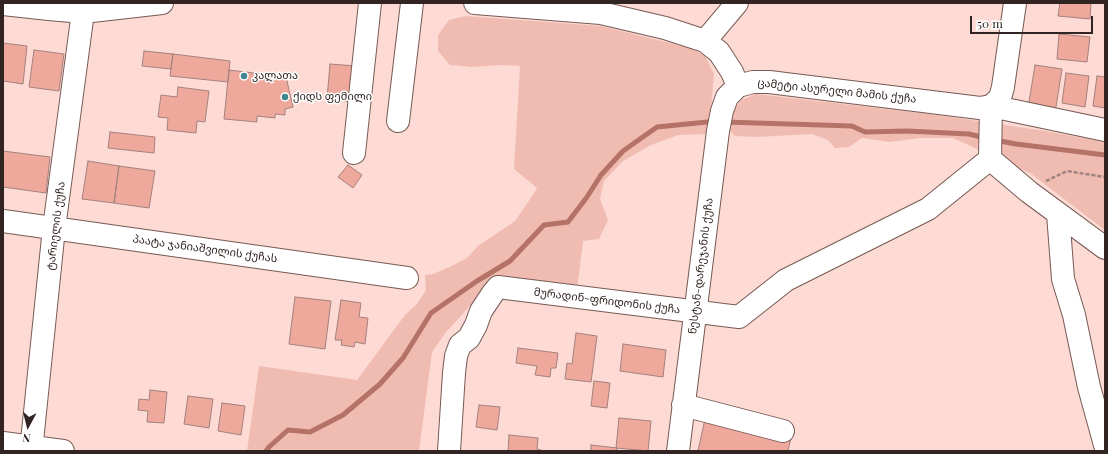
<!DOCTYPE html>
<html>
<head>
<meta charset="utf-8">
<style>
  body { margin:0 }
  #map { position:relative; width:1108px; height:454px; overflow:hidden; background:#fddad4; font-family:"Playfair Display",serif }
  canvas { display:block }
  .frame { position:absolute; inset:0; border:4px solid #312422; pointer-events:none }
  .north { position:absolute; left:8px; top:406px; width:40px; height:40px; -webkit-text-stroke:3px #fff; paint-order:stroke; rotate:187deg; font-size:11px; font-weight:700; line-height:16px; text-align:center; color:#312422 }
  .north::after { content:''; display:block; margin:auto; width:14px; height:18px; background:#312422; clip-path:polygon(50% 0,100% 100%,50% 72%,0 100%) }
  .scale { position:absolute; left:970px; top:16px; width:123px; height:18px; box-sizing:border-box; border:2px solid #312422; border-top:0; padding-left:5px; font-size:12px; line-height:14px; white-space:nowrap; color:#312422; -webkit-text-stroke:3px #fff; paint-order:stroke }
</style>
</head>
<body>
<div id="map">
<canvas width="1108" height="454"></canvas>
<div class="frame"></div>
<div class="north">N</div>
<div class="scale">50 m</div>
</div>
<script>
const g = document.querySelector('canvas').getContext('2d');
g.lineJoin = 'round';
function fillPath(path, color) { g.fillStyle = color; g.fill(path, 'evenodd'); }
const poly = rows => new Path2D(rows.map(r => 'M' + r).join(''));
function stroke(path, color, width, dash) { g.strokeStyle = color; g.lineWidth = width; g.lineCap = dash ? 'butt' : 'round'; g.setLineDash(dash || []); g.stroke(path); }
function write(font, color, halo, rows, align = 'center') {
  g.font = font + ' "Playfair Display","Noto Sans Georgian",serif'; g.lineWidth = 3; g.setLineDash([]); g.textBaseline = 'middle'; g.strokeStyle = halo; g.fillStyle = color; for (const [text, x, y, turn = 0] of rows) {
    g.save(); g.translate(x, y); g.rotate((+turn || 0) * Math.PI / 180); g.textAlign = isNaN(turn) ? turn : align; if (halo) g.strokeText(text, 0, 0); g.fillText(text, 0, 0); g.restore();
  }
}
fillPath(poly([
  [465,16,601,26,690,48,705,56,714,74,709,134,678,135,651,145,623,161,604,181,600,199,608,220,599,239,583,241,577,289,500,280,476,298,460,317,446,332,432,352,419,451,247,451,259,366,357,380,405,315,417,304,426,290,425,275,433,274,452,266,467,258,478,246,515,221,535,192,537,188,514,169,520,66,502,65,472,67,450,65,438,51,438,35,449,20],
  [756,94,938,115,1045,131,1105,142,1105,230,1030,173,953,138,920,138,890,142,862,138,849,147,835,148,828,140,812,134,757,137,735,136,730,131,733,110,742,100]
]), '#f0bcb2');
stroke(poly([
  [725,122,852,126,865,132,907,131,969,134,985,138],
  [995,140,1016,144,1105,155],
  [266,451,269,447,288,430,310,432,343,415,380,384,403,358,431,313,477,281,510,261,544,225,568,222,587,197,601,175,623,151,657,127,707,122,715,122]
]), '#b57368', 5);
const building = poly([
  [1060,3,1091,3,1090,19,1058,16,1060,3],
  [1059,34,1090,37,1087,62,1057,59,1059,34],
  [3,43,27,46,23,84,3,81,3,43],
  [34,50,64,54,59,91,29,87,34,50],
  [144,51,173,54,171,69,142,66,144,51],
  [173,54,230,61,228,82,170,76,173,54],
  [330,64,356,66,353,102,327,99,330,64],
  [1035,65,1062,69,1055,113,1028,108,1035,65],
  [229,70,286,77,293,107,285,109,285,115,275,114,275,118,257,116,257,122,224,119,229,70],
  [1066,73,1089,76,1085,107,1062,103,1066,73],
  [1097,76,1105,77,1105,108,1093,106,1097,76],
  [178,87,209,91,205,122,197,121,196,133,167,130,168,118,158,117,161,95,177,97,178,87],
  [110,132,155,137,154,153,108,148,110,132],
  [3,151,50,157,46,193,3,187,3,151],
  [88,161,119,166,114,203,82,199,88,161],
  [348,165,362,175,353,188,338,177,348,165],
  [119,166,155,171,149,208,114,203,119,166],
  [295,297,331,301,325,349,289,344,295,297],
  [341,300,361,303,359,317,368,318,365,344,355,342,354,347,341,345,342,340,335,340,341,300],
  [576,333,597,336,591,382,565,379,567,363,572,364,576,333],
  [623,344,666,350,663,377,620,371,623,344],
  [518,348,558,353,556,368,551,368,550,377,535,375,537,366,516,363,518,348],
  [594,381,610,383,607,408,591,406,594,381],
  [150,390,167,392,164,423,147,422,148,411,138,410,139,399,149,400,150,390],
  [188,396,213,399,209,428,184,424,188,396],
  [222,403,245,406,241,435,218,431,222,403],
  [479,405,500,407,497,430,476,427,479,405],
  [619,418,651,421,648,451,616,448,619,418],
  [705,419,791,438,788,451,698,451,705,419],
  [509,435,538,438,537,449,541,450,541,451,508,451,509,435],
  [591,445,617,448,617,451,591,451,591,445]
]);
fillPath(building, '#efa89c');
stroke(building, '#a2827d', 1);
const minor = poly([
  [475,3,601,13,665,28,705,41,719,52,732,72,738,86],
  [3,4,49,9,83,12,162,3],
  [705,41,737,3],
  [991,106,1000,98,1003,87,1015,3],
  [398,121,412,3],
  [354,153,370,3],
  [990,159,1029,192,1105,248],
  [1058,214,1063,279,1074,315,1089,387,1105,445],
  [3,221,407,278],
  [683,405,783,431],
  [3,443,63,451],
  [31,451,54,228,83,12,88,3],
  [449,451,454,373,456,356,460,345,469,338,476,325,481,311,493,293,498,287,739,317,786,280,928,209,990,159,991,106],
  [678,451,718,131,722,111,727,97,738,86,753,82,769,82,980,108,991,106,1105,130]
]);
stroke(minor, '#775a54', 24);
stroke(poly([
  [1046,181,1067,171,1105,177]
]), '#9d8480', 2.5, [4, 2]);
stroke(minor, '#fff', 22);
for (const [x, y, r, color] of [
  [244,76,4,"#408692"],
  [285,97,4,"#408692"]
]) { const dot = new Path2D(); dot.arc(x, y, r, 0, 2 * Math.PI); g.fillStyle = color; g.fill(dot); stroke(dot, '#fff', 1.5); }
write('11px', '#312422', '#fff', [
  ["კალათა",252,76],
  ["ქიდს ფემილი",293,97]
], 'left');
write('11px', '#312422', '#fff', [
  ["ცამეტი ასურელი მამის ქუჩა",837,91,6],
  ["ტარიელის ქუჩა",56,226,-83],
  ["პაატა ჯანიაშვილის ქუჩას",205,249,8],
  ["ნესტან-დარეჯანის ქუჩა",701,266,-83],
  ["მურადინ-ფრიდონის ქუჩა",607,301,7]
]);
</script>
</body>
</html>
